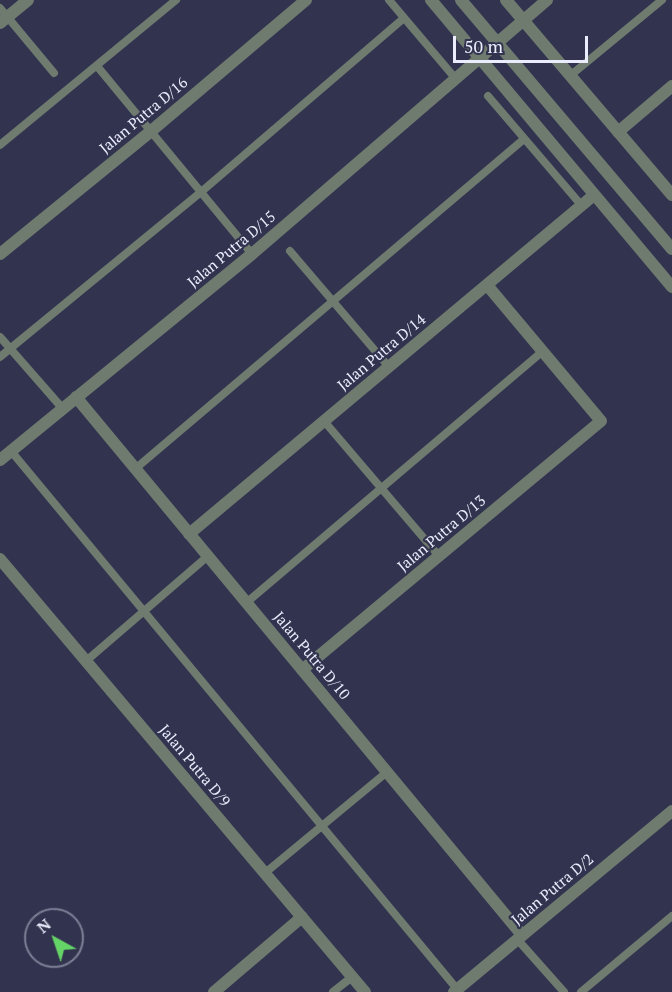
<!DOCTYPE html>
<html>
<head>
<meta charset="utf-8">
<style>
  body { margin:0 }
  #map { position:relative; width:672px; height:992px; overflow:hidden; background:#32344f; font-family:"PT Serif",serif }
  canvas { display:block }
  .north { position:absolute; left:24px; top:908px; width:60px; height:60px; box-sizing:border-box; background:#32344f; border:2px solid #7c7e95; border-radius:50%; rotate:320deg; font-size:16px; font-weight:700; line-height:24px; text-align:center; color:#ebedfe }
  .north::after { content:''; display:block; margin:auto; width:21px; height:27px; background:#65d467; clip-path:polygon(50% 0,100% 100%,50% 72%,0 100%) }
  .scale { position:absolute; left:453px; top:36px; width:135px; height:27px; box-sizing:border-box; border:3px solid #ebedfe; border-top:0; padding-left:8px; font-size:18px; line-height:21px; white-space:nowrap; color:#ebedfe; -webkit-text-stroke:4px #32344f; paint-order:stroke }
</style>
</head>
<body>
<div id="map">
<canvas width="672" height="992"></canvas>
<div class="north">N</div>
<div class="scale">50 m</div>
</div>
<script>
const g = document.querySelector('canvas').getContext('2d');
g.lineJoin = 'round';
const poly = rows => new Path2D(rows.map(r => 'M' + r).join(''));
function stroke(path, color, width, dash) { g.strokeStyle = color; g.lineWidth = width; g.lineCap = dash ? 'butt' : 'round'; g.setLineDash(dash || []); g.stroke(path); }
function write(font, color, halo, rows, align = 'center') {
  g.font = font + ' "PT Serif",serif'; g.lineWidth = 4.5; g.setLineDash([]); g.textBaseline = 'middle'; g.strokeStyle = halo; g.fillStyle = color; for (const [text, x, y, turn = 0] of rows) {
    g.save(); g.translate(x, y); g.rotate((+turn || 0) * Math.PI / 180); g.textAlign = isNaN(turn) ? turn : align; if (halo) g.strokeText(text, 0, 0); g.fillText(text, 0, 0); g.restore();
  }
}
stroke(poly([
  [389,0,455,78],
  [0,8,54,73],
  [97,66,252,254],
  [571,75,662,0],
  [488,96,582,206],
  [0,145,176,0],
  [290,251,389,367],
  [0,337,63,409],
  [0,357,201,192,404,18],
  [324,421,439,556],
  [11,451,457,989],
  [135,469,524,139],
  [246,603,543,351],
  [86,661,208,556],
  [265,873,387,772],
  [517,939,564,992],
  [333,992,352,977],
  [581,992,672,916]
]), '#707b70', 8);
stroke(poly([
  [431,0,672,287],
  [461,0,672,249],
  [506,0,672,195],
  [0,23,28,0],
  [618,132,672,86],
  [0,254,150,132,306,0],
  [76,397,522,935],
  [0,460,252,254,547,0],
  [189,534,594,195],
  [0,559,365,992],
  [302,670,601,421,487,285],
  [214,992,302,917],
  [454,992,672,811]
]), '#707b70', 12);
write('15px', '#ebedfe', '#32344f', [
  ["Jalan Putra D/16",144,116,-40],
  ["Jalan Putra D/15",232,250,-40],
  ["Jalan Putra D/14",382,353,-40],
  ["Jalan Putra D/13",442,534,-40],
  ["Jalan Putra D/10",311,656,50],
  ["Jalan Putra D/9",194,766,50],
  ["Jalan Putra D/2",553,890,-40]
]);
</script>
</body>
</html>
